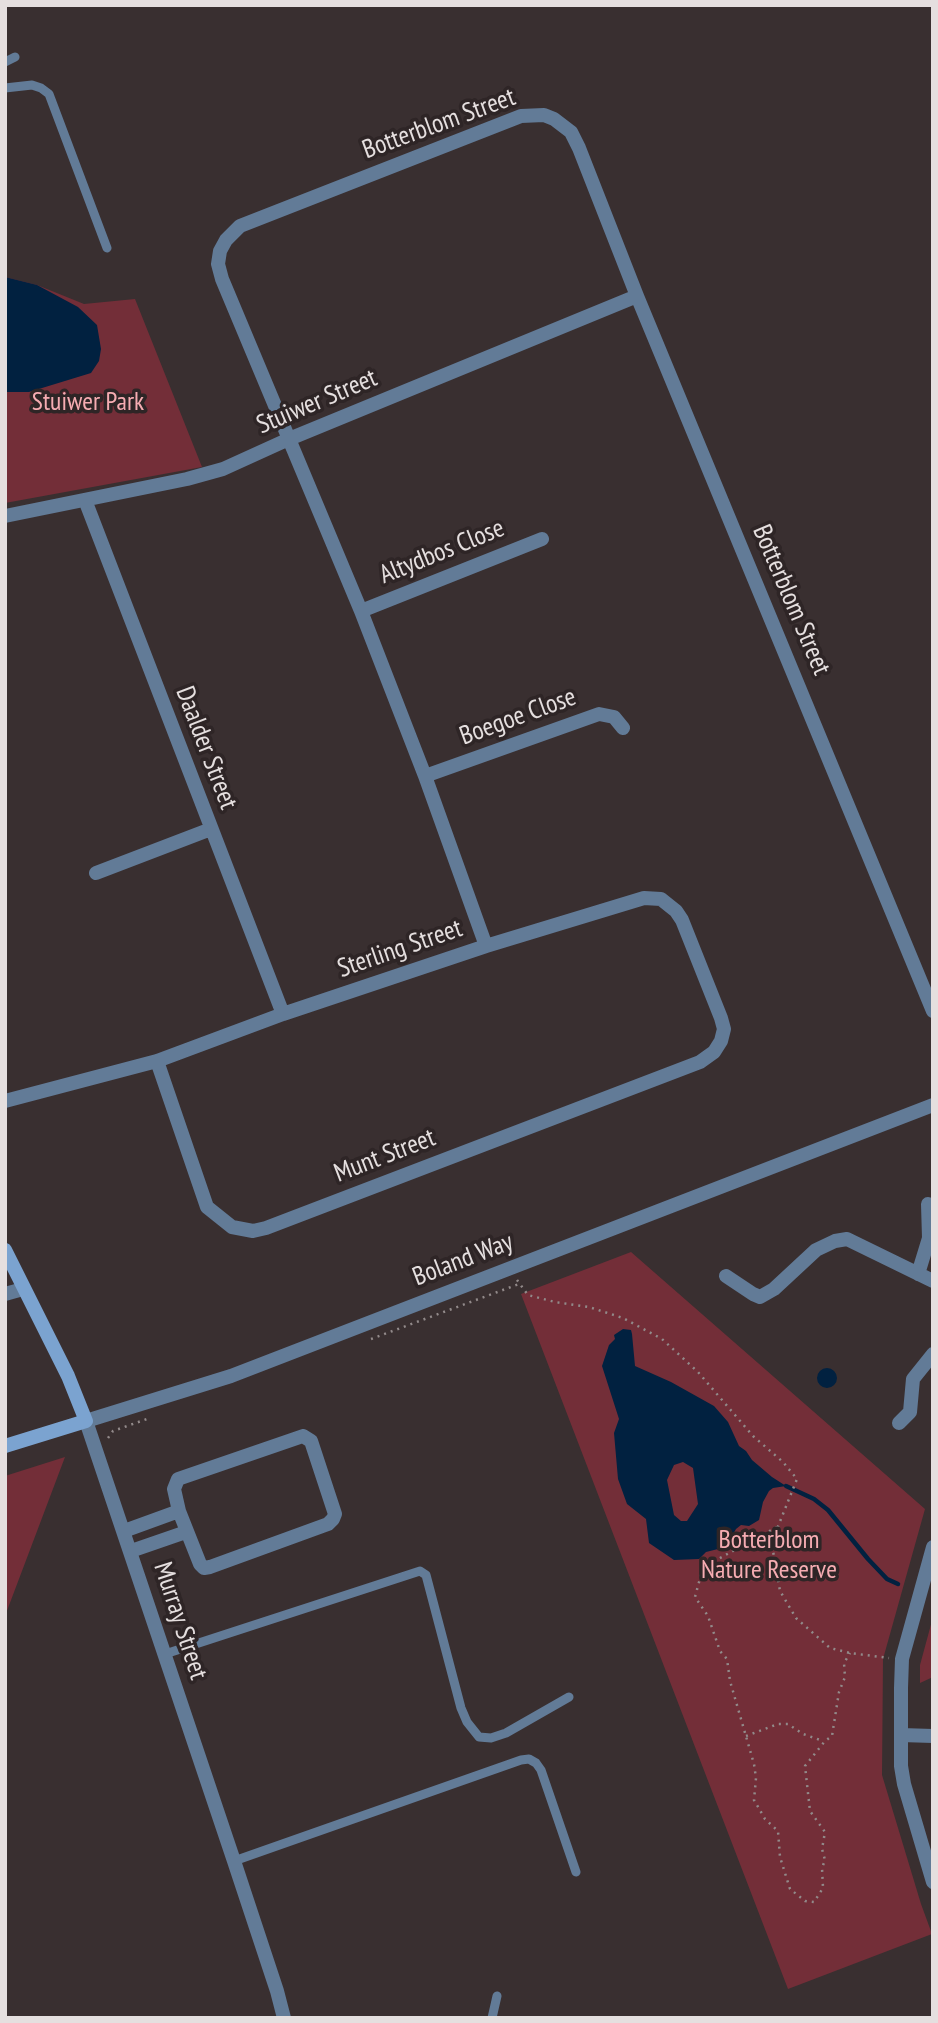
<!DOCTYPE html>
<html>
<head>
<meta charset="utf-8">
<style>
  body { margin:0 }
  #map { position:relative; width:938px; height:2023px; overflow:hidden; background:#392f30; font-family:"PT Sans Narrow",sans-serif }
  canvas { display:block }
  .frame { position:absolute; inset:0; border:7px solid #e5dfdf; pointer-events:none }
</style>
</head>
<body>
<div id="map">
<canvas width="938" height="2023"></canvas>
<div class="frame"></div>
</div>
<script>
const g = document.querySelector('canvas').getContext('2d');
g.lineJoin = 'round';
function fillPath(path, color) { g.fillStyle = color; g.fill(path, 'evenodd'); }
const poly = rows => new Path2D(rows.map(r => 'M' + r).join(''));
function stroke(path, color, width, dash) { g.strokeStyle = color; g.lineWidth = width; g.lineCap = dash ? 'butt' : 'round'; g.setLineDash(dash || []); g.stroke(path); }
function write(font, color, halo, rows, align = 'center') {
  g.font = font + ' "PT Sans Narrow",sans-serif'; g.lineWidth = 7; g.setLineDash([]); g.textBaseline = 'middle'; g.strokeStyle = halo; g.fillStyle = color; for (const [text, x, y, turn = 0] of rows) {
    g.save(); g.translate(x, y); g.rotate((+turn || 0) * Math.PI / 180); g.textAlign = isNaN(turn) ? turn : align; if (halo) g.strokeText(text, 0, 0); g.fillText(text, 0, 0); g.restore();
  }
}
fillPath(poly([
  [5,277,37,285,84,304,135,299,202,467,5,503],
  [631,1252,925,1509,883,1659,882,1775,921,1904,932,1934,788,1989,521,1294],
  [65,1457,5,1616,5,1476],
  [933,1617,933,1677,920,1683,920,1665]
]), '#732e38');
fillPath(poly([
  [5,277,37,285,78,307,97,325,101,349,99,361,91,373,29,392,5,392],
  [623,1329,631,1330,632,1334,635,1366,671,1382,714,1406,728,1422,739,1446,746,1451,752,1460,772,1477,786,1486,773,1488,769,1491,763,1502,759,1520,749,1526,741,1525,736,1529,724,1550,718,1549,706,1552,699,1559,674,1560,649,1543,646,1519,627,1504,618,1479,614,1433,619,1419,602,1366,609,1345,615,1339,614,1335],
  [683,1462,693,1468,698,1504,687,1521,681,1521,674,1515,667,1480,674,1465],
  '817 1378a10 10 0 1 1 20 0a10 10 0 1 1-20 0Z'
]), '#012140');
stroke(poly([
  [786,1486,814,1499,828,1510,868,1559,887,1579,898,1584]
]), '#012140', 4.5);
stroke(poly([
  [517,1280,528,1295,555,1302,589,1307,623,1318,662,1339,698,1372,753,1436,783,1462,797,1479,775,1534,773,1551,780,1591,796,1618,830,1648,850,1653,889,1658],
  [371,1339,519,1284],
  [108,1438,113,1431,147,1419],
  [777,1527,709,1564,702,1571,695,1597,708,1616,720,1651,727,1659,730,1681,754,1764,756,1778,754,1800,765,1819,778,1831,780,1857,790,1889,805,1901,814,1902,823,1888,822,1868,825,1860,822,1849,825,1832,810,1811,805,1766,825,1741,832,1736,839,1692,845,1677,844,1663,850,1653],
  [746,1736,778,1724,788,1724,803,1734,823,1741]
]), '#928a8a', 2.5, [2, 5]);
stroke(poly([
  [5,62,15,57],
  [5,88,32,85,41,88,49,94,107,248],
  [165,1654,420,1571,426,1575,461,1708,467,1722,479,1737,491,1738,506,1733,569,1697],
  [234,1861,521,1760,529,1759,536,1763,541,1770,576,1872],
  [492,2018,497,1996]
]), '#627b97', 9);
stroke(poly([
  [85,500,283,1014],
  [5,516,187,479,223,469,289,439,637,296],
  [361,611,542,539],
  [425,776,599,714,614,717,623,728],
  [96,873,211,829],
  [486,946,425,776,361,611,222,279,218,264,220,251,226,240,240,226,521,116,544,115,554,119,571,132,579,148,637,296,933,1011],
  [5,1101,157,1061,283,1014,486,946,644,898,661,899,676,911,682,920,721,1018,724,1029,721,1041,714,1052,700,1062,266,1228,253,1231,232,1227,207,1207,157,1061],
  [918,1274,929,1238,928,1204],
  [726,1276,753,1294,760,1297,774,1289,816,1250,835,1241,847,1239,933,1281],
  [5,1294,23,1289],
  [899,1423,910,1412,913,1379,933,1354],
  [303,1436,311,1441,335,1514,333,1519,328,1524,210,1567,204,1568,200,1564,179,1511,174,1489,178,1479,303,1436],
  [124,1531,179,1511],
  [933,1547,902,1659,901,1688,901,1766,904,1784,933,1882],
  [131,1551,186,1532],
  [901,1735,933,1736],
  [284,2018,277,1991,234,1861,86,1421,231,1376,933,1105]
]), '#627b97', 14);
stroke(poly([
  [5,1250,68,1376,86,1421,5,1446]
]), '#7ba3d0', 14);
write('26px', '#e5dfdf', '#2e2526', [
  ["Botterblom Street",439,124,-20],
  ["Stuiwer Street",317,402,-23],
  ["Altydbos Close",442,552,-22],
  ["Botterblom Street",791,600,67],
  ["Boegoe Close",518,717,-20],
  ["Daalder Street",206,748,69],
  ["Sterling Street",400,949,-19],
  ["Munt Street",385,1156,-21],
  ["Boland Way",463,1260,-21],
  ["Murray Street",180,1621,72]
]);
write('26px', '#f6acb2', '#2e2526', [
  ["Stuiwer Park",88,403],
  ["Botterblom",769,1541],
  ["Nature Reserve",769,1571]
]);
</script>
</body>
</html>
